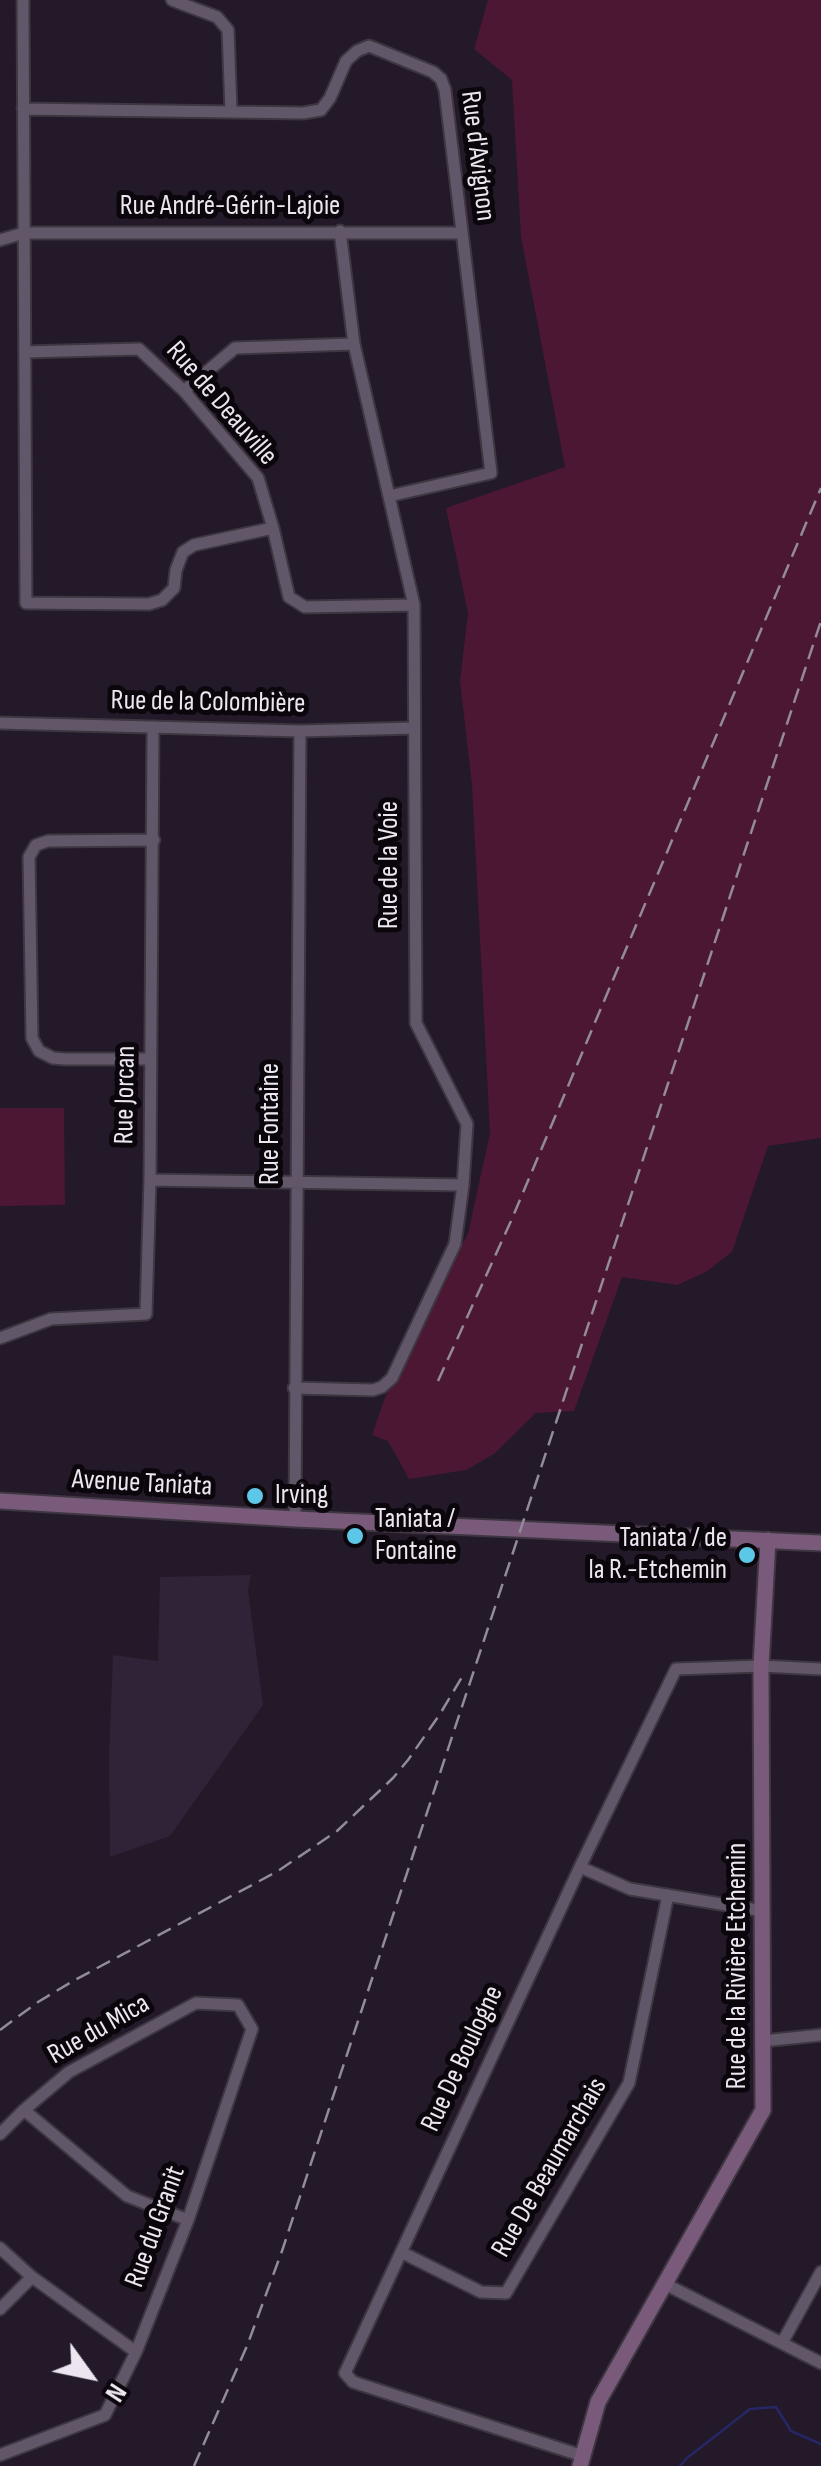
<!DOCTYPE html>
<html>
<head>
<meta charset="utf-8">
<style>
  body { margin:0 }
  #map { position:relative; width:821px; height:2466px; overflow:hidden; background:#231928; font-family:"Sofia Sans Condensed",sans-serif }
  canvas { display:block }
  .north { position:absolute; left:40px; top:2326px; width:100px; height:100px; -webkit-text-stroke:8px #0a060c; paint-order:stroke; rotate:123deg; font-size:28px; font-weight:700; line-height:40px; text-align:center; color:#ede6f0 }
  .north::after { content:''; display:block; margin:auto; width:35px; height:45px; background:#ede6f0; clip-path:polygon(50% 0,100% 100%,50% 72%,0 100%) }
</style>
</head>
<body>
<div id="map">
<canvas width="821" height="2466"></canvas>
<div class="north">N</div>
</div>
<script>
const g = document.querySelector('canvas').getContext('2d');
g.lineJoin = 'round';
function fillPath(path, color) { g.fillStyle = color; g.fill(path, 'evenodd'); }
const poly = rows => new Path2D(rows.map(r => 'M' + r).join(''));
function stroke(path, color, width, dash) { g.strokeStyle = color; g.lineWidth = width; g.lineCap = dash ? 'butt' : 'round'; g.setLineDash(dash || []); g.stroke(path); }
function write(font, color, halo, rows, align = 'center') {
  g.font = font + ' "Sofia Sans Condensed",sans-serif'; g.lineWidth = 10; g.setLineDash([]); g.textBaseline = 'middle'; g.strokeStyle = halo; g.fillStyle = color; for (const [text, x, y, turn = 0] of rows) {
    g.save(); g.translate(x, y); g.rotate((+turn || 0) * Math.PI / 180); g.textAlign = isNaN(turn) ? turn : align; if (halo) g.strokeText(text, 0, 0); g.fillText(text, 0, 0); g.restore();
  }
}
fillPath(poly([
  [251,1575,248,1590,263,1705,170,1836,110,1857,109,1756,113,1655,158,1661,160,1577]
]), '#302337');
fillPath(poly([
  [488,0,821,0,821,1138,768,1146,732,1252,706,1272,677,1285,622,1277,574,1411,536,1413,494,1454,466,1470,409,1479,388,1441,372,1435,386,1395,451,1264,468,1234,490,1133,472,785,460,681,468,613,446,508,565,467,521,237,512,80,474,49],
  [0,1108,64,1108,65,1205,0,1206]
]), '#4c1733');
stroke(poly([
  [680,2466,687,2458,750,2409,776,2407,791,2431,821,2444]
]), '#252767', 2.5);
const street = poly([
  [23,0,26,603,149,604,162,600,174,588,176,570,183,552,194,545,273,528],
  [172,0,217,17,228,30,231,111],
  [23,109,303,113,321,110,330,98,346,61,357,51,369,46,433,72,441,79,445,90,491,473,389,496],
  [0,240,24,233,461,233],
  [25,352,139,349,184,391,258,478,273,528,289,597,305,607,414,605],
  [184,391,235,348,354,344],
  [0,723,300,731,414,728],
  [151,1059,65,1059,53,1058,39,1051,32,1038,29,857,36,845,48,841,154,840],
  [150,1180,463,1185],
  [0,1338,51,1319,146,1314,150,1180,153,727],
  [294,1388,373,1390,382,1387,392,1378,455,1244,463,1185,467,1124,416,1023,414,605,354,344,340,231],
  [295,1519,300,731],
  [580,1867,630,1889,763,1911],
  [763,2041,821,2035],
  [24,2110,127,2196,188,2220],
  [0,2134,24,2110,69,2072,196,2003,238,2005,252,2029,188,2220,136,2352,105,2415,0,2455],
  [0,2248,32,2277,136,2352],
  [401,2252,481,2292,506,2293,629,2083,668,1895],
  [665,2284,821,2363],
  [0,2309,32,2277],
  [782,2343,821,2272],
  [583,2456,353,2382,345,2373,580,1867,676,1669,761,1666,821,1669]
]);
const secondary = poly([
  [0,1501,295,1519,821,1543],
  [580,2466,598,2402,763,2110,761,1666,768,1540]
]);
stroke(street, '#3e3641', 15);
stroke(secondary, '#3e3641', 19);
stroke(street, '#625768', 11);
stroke(secondary, '#795a7a', 15);
stroke(poly([
  [438,1381,511,1221,821,488],
  [0,2030,38,2002,73,1981,278,1871,337,1831,393,1778,408,1760,440,1714,462,1677],
  [194,2466,247,2346,282,2251,821,621]
]), '#938b97', 2.5, [15, 8]);
for (const [x, y, r, color] of [
  [255,1496,10,"#5dc7e8"],
  [355,1536,10,"#5dc7e8"],
  [747,1555,10,"#5dc7e8"]
]) { const dot = new Path2D(); dot.arc(x, y, r, 0, 2 * Math.PI); g.fillStyle = color; g.fill(dot); stroke(dot, '#0a060c', 4); }
write('28px', '#ede6f0', '#0a060c', [
  ["Rue d'Avignon",477,156,83],
  ["Rue André-Gérin-Lajoie",230,207],
  ["Rue de Deauville",221,404,49],
  ["Rue de la Colombière",208,703,1],
  ["Rue de la Voie",390,865,-90],
  ["Rue Jorcan",126,1095,-89],
  ["Rue Fontaine",271,1124,-90],
  ["Avenue Taniata",142,1484,3],
  ["Rue de la Rivière Etchemin",738,1966,-90],
  ["Rue du Mica",99,2030,-30],
  ["Rue De Boulogne",463,2059,-65],
  ["Rue De Beaumarchais",550,2168,-60],
  ["Rue du Granit",156,2227,-70]
]);
write('28px', '#ede6f0', '#0a060c', [
  ["Irving",275,1496],
  ["Taniata /",375,1520],
  ["Fontaine",375,1552],
  ["Taniata / de",727,1539,"right"],
  ["la R.-Etchemin",727,1571,"right"]
], 'left');
</script>
</body>
</html>
